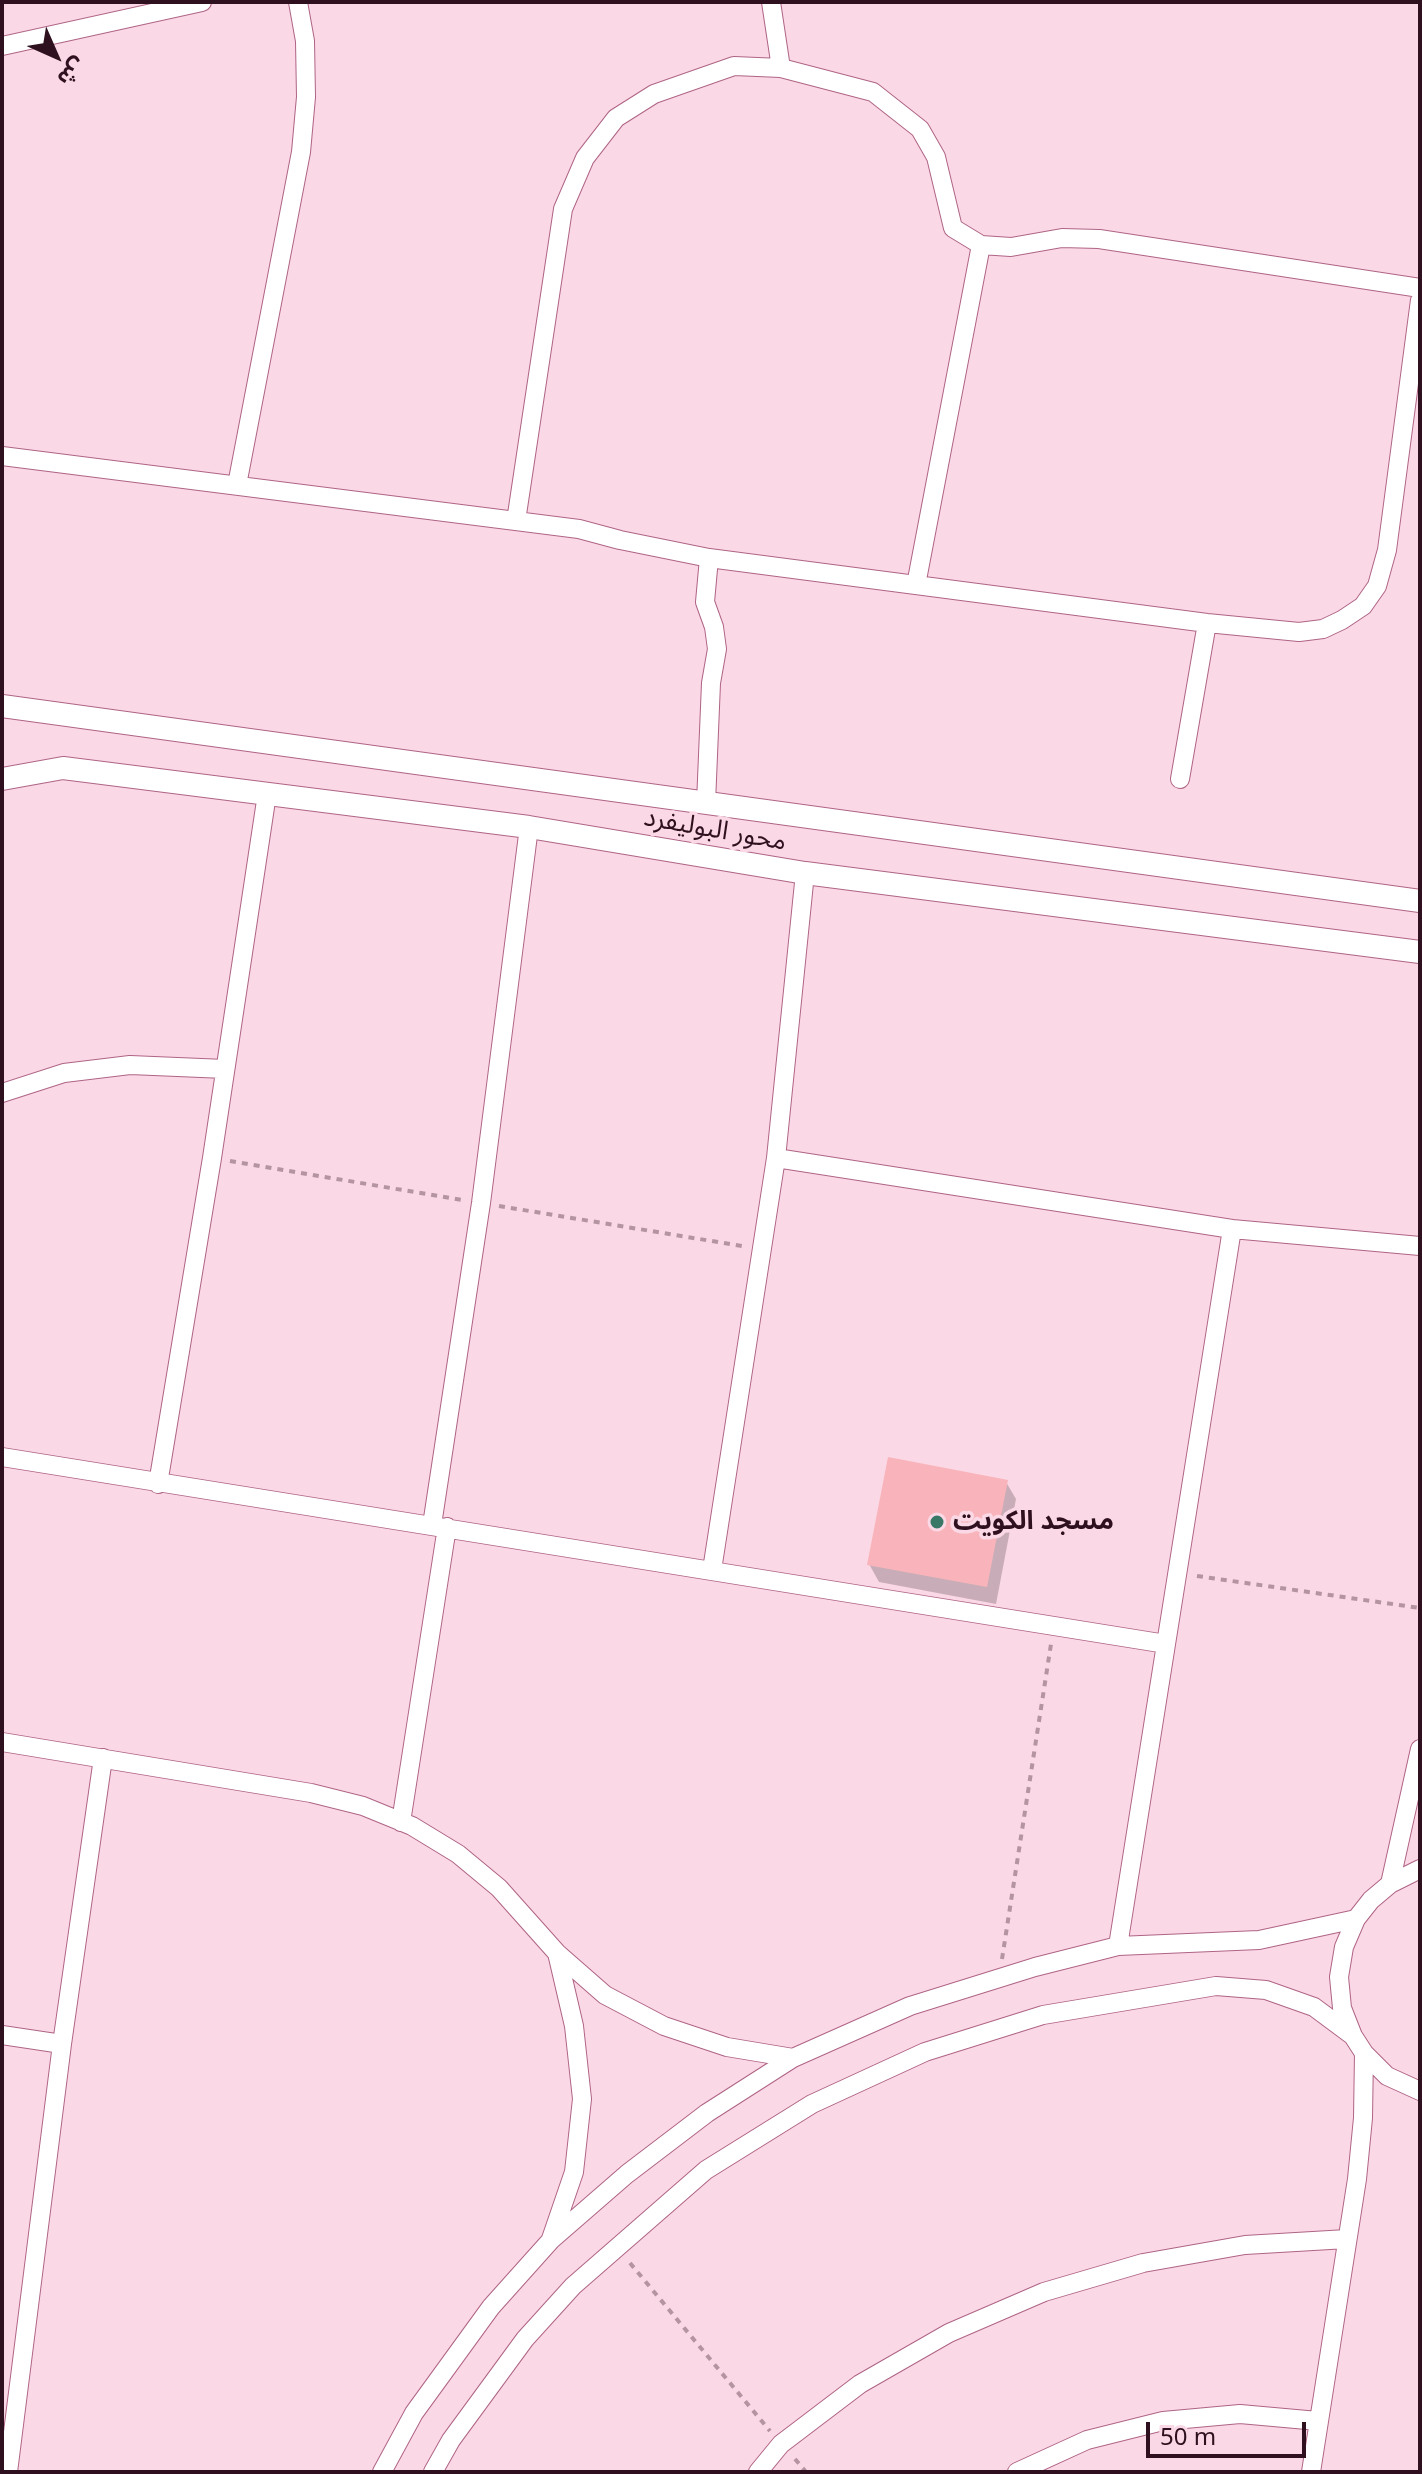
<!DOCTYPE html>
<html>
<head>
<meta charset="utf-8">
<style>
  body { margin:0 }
  #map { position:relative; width:1422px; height:2474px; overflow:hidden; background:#fbd8e5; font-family:"Noto Sans","Noto Sans Arabic",sans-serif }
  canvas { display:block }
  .frame { position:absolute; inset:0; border:4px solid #2e101e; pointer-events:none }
  .north { position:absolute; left:16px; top:16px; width:80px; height:80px; -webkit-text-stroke:6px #fbd8e5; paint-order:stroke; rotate:135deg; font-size:22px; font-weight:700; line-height:32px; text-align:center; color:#2e101e }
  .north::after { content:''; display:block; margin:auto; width:28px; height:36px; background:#2e101e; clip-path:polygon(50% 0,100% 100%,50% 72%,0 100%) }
  .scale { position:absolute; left:1146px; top:2422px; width:160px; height:36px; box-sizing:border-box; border:4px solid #2e101e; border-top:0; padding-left:10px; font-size:24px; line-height:28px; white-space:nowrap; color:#2e101e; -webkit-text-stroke:6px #fbd8e5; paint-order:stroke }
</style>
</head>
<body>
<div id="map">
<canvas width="1422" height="2474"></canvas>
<div class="frame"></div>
<div class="north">ش</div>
<div class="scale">50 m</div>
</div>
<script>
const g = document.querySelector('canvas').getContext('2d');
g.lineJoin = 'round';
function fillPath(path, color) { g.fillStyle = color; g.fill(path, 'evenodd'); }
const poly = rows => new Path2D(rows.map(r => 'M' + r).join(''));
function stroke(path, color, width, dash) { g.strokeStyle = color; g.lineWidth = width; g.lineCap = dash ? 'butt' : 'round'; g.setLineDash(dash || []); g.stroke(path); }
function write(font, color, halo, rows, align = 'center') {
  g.font = font + ' "Noto Sans","Noto Sans Arabic",sans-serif'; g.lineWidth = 7; g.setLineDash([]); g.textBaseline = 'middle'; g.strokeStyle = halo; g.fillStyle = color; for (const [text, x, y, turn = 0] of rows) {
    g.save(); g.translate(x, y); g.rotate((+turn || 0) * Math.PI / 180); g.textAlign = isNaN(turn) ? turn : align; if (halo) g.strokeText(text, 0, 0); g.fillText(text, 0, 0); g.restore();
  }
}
fillPath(poly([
  [1006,1482,1016,1499,996,1604,879,1582,869,1564]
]), '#0003');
fillPath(poly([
  [888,1457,1008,1480,987,1587,867,1565]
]), '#f8b4ba');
const minor = poly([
  [2,46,202,2],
  [781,68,873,92,920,129,936,157,953,228,981,245,1011,247,1062,238,1099,239,1420,288],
  [2,456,579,529,620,540,709,558,1207,623,1299,632,1323,629,1342,620,1363,606,1377,586,1387,550,1420,300],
  [237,485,301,152,306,97,305,41,298,2],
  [516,521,563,209,585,158,616,118,654,94,734,66,781,68,771,2],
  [916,585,981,245],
  [1180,779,1207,623],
  [706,803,711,683,717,649,714,627,705,602,709,558],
  [2,1093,64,1073,130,1065,225,1069],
  [776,1158,1232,1229,1420,1246],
  [2,1457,1166,1644],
  [158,1484,212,1158,267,794],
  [432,1525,481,1203,529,827],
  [712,1570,776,1158,805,873],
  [2,1742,311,1793,363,1806,412,1826,458,1854,499,1888,557,1953,605,1995,664,2026,727,2047,793,2058],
  [401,1822,447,1527],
  [1420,1869,1390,1884,1371,1900,1356,1919,1344,1947,1339,1977,1342,2008,1353,2036,1364,2053,1387,2076,1420,2091],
  [1390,1884,1420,1749],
  [1118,1946,1232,1229],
  [2,2035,62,2044],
  [551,2239,574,2172,582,2099,574,2026,557,1953],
  [8,2472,62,2044,103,1758],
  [382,2472,414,2413,491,2307,551,2240,627,2174,707,2113,793,2058,910,2006,1035,1967,1118,1946,1259,1940,1356,1919],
  [433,2472,451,2440,525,2339,573,2286,706,2170,812,2104,925,2052,1043,2015,1216,1986,1266,1990,1314,2007,1353,2036],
  [758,2472,781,2444,860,2384,949,2333,1044,2292,1143,2263,1245,2245,1347,2239],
  [1017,2472,1087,2440,1163,2421,1240,2414,1318,2421],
  [1311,2472,1357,2179,1363,2118,1364,2053]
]);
const tertiary = poly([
  [2,706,1420,901],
  [2,779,63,768,529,827,805,873,1420,952]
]);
stroke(minor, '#af6485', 20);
stroke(tertiary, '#af6485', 24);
stroke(poly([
  [230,1161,462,1200],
  [499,1206,742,1246],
  [1197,1576,1420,1608],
  [1002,1959,1051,1644],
  [630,2263,770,2431],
  [795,2459,806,2472]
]), '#b594a1', 4, [6, 6]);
stroke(minor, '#fff', 18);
stroke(tertiary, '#fff', 22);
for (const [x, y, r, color] of [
  [937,1522,8,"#397866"]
]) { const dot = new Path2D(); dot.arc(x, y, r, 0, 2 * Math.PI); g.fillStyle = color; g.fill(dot); stroke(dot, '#fbd8e5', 3); }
write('26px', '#2e101e', '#fbd8e5', [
  ["محور البوليفرد",715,830,10]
]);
write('bold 26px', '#2e101e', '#fbd8e5', [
  ["مسجد الكويت",953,1522]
], 'left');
</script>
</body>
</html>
